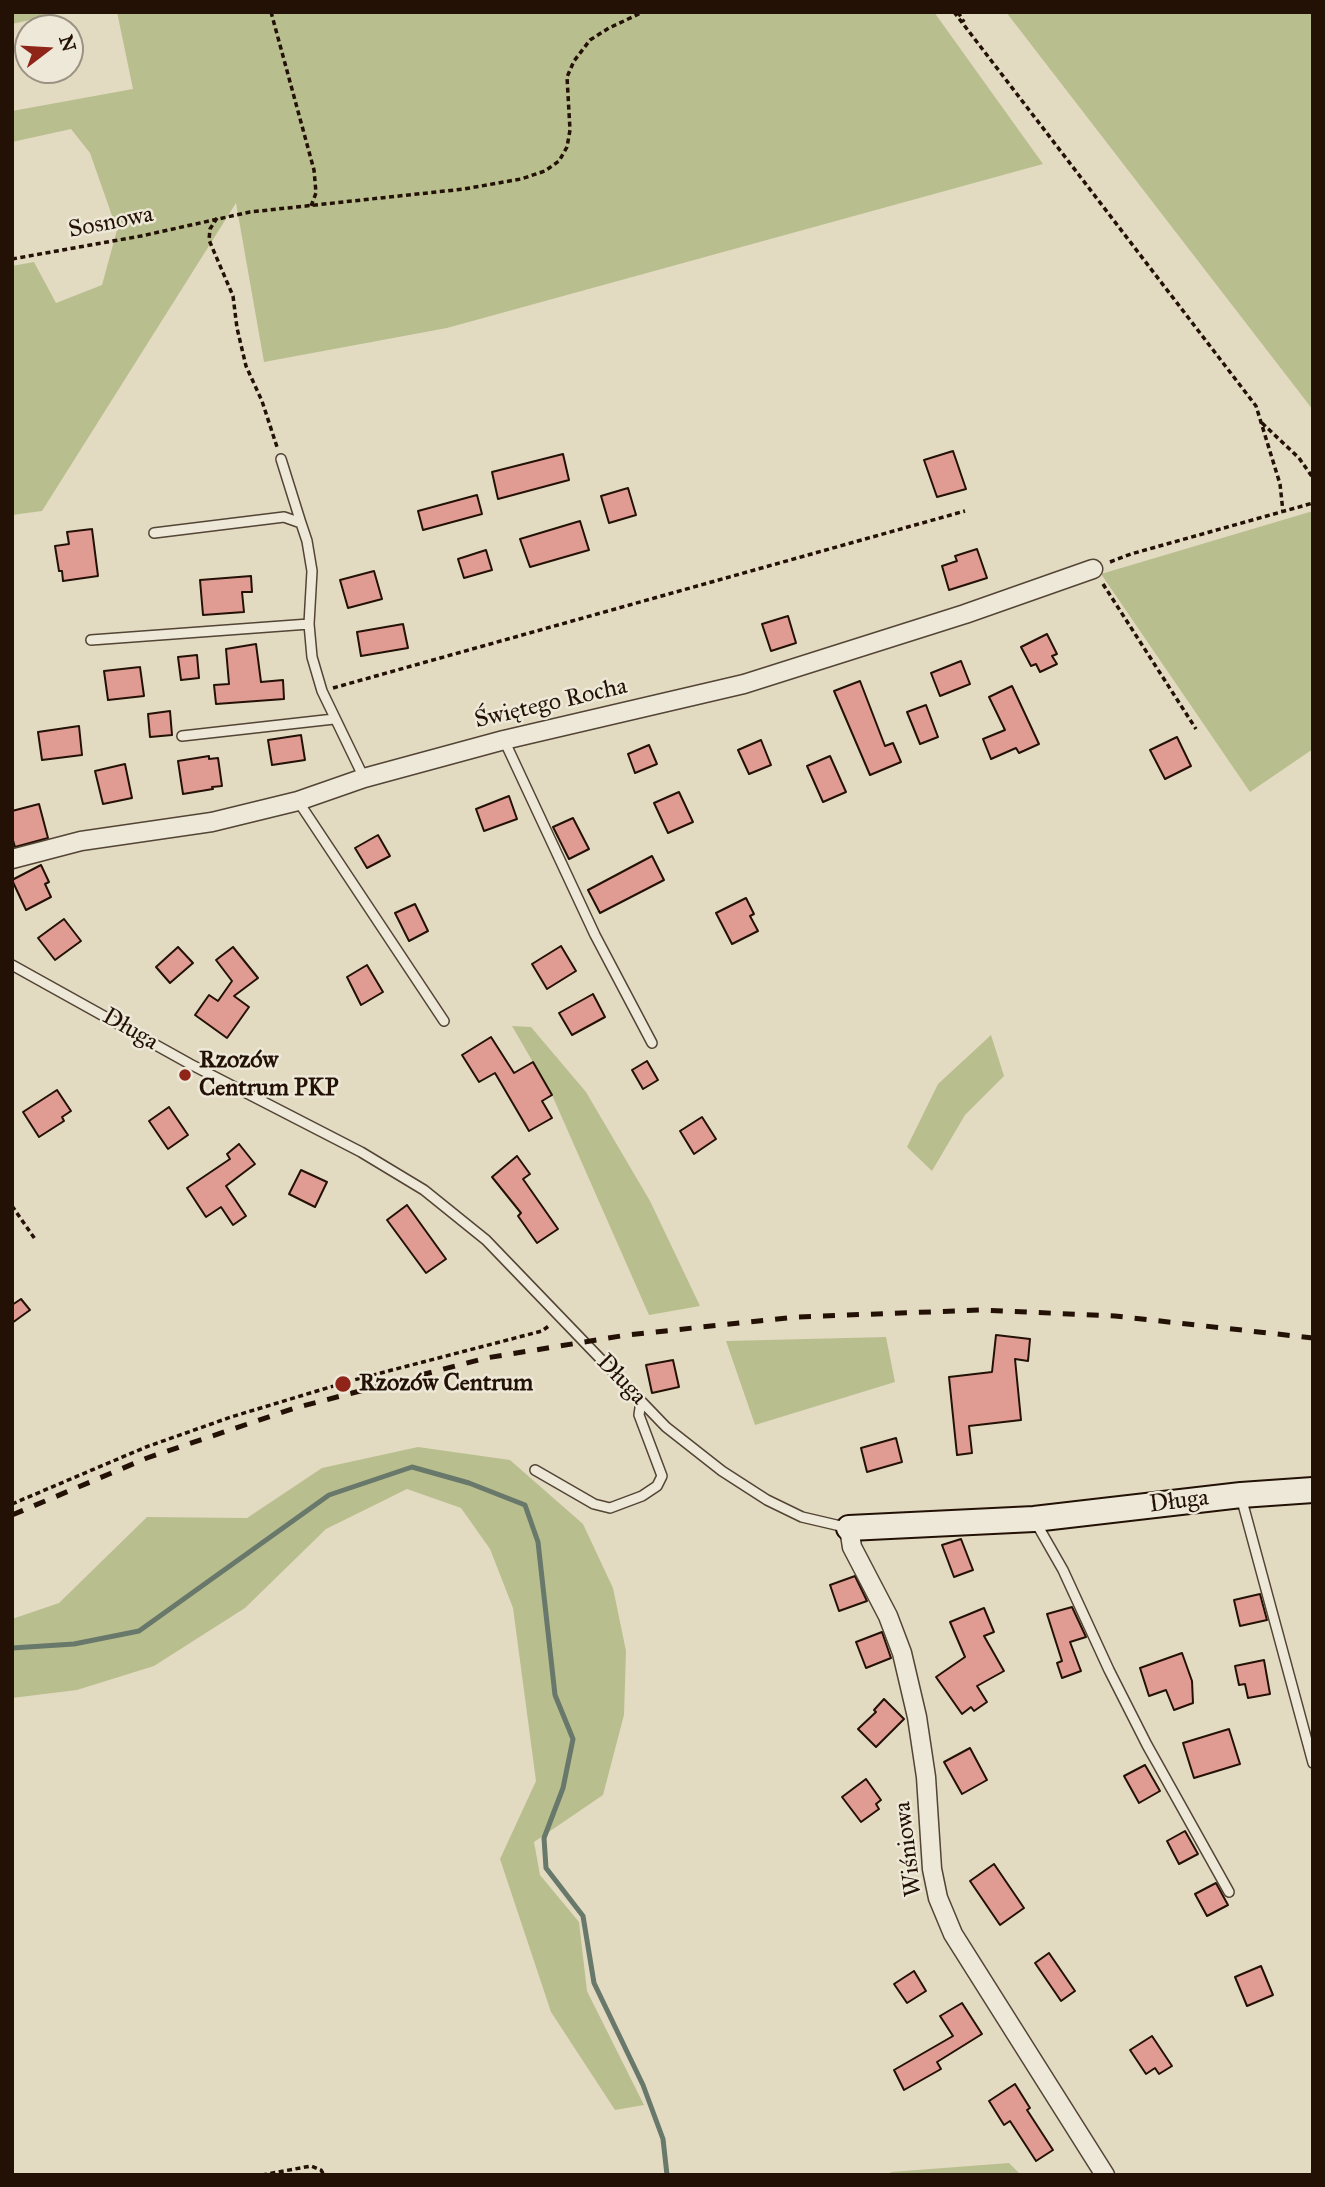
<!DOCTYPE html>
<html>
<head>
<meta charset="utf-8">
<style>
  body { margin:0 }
  #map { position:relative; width:1325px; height:2187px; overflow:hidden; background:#e3dbc1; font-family:"IM FELL Great Primer",serif }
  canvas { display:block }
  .frame { position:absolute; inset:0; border:14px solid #231106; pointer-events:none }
  .north { position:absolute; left:14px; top:14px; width:70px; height:70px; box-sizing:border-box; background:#ede8d7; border:2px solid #9c9283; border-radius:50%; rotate:73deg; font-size:19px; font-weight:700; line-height:28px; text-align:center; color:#231106 }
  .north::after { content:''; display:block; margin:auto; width:24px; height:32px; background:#8f2418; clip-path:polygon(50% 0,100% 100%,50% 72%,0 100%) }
</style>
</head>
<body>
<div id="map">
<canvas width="1325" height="2187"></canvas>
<div class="frame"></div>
<div class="north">N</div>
</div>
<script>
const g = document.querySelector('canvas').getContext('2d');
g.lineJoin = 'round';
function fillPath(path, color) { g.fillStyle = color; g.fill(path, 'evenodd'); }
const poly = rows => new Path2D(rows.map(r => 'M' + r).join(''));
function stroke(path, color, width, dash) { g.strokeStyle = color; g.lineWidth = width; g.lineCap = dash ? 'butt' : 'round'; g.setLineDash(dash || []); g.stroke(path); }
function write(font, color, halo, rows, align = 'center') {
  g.font = font + ' "IM FELL Great Primer",serif'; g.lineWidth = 5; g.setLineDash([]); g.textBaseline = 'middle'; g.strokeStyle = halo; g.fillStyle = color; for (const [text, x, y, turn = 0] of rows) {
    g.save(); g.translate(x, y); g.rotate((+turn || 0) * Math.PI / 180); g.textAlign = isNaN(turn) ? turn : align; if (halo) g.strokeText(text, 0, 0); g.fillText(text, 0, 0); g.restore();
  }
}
fillPath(poly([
  [12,12,66,12,12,24],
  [117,12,934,12,1043,164,447,328,264,362,236,203,42,511,12,515,12,266,34,262,56,303,102,285,117,230,90,153,71,129,12,142,12,111,133,89],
  [1006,12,1313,12,1313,410],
  [1313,511,1313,749,1250,792,1101,574],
  [512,1026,531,1027,586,1092,650,1201,700,1306,649,1315,552,1095],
  [991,1035,1004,1076,965,1115,932,1171,907,1147,938,1084],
  [886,1337,895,1382,755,1425,726,1341],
  [418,1447,510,1460,583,1524,613,1588,626,1651,624,1715,603,1795,534,1842,540,1875,579,1922,587,1991,644,2105,615,2110,551,2012,500,1859,536,1781,513,1608,490,1549,461,1508,407,1489,326,1529,245,1608,154,1666,77,1690,12,1698,12,1619,59,1603,147,1517,247,1518,322,1468],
  [1009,2163,1021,2175,889,2175,891,2172]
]), '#b9be8f');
stroke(poly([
  [12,1648,74,1644,139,1631,329,1495,412,1467,469,1483,525,1505,538,1542,555,1695,573,1739,563,1788,544,1838,546,1868,583,1916,594,1983,643,2085,663,2139,667,2175]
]), '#68786a', 5);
const building = poly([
  [953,451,966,489,937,497,924,460,953,451],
  [563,454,569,480,498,499,492,472,563,454],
  [628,488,636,515,609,523,601,496,628,488],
  [477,495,482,514,423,530,418,511,477,495],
  [580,521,589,550,530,567,520,539,580,521],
  [92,529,98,576,63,581,62,571,59,571,55,546,69,544,67,532,92,529],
  [977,549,987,578,949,590,942,566,957,561,955,556,977,549],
  [486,550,492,570,464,578,458,559,486,550],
  [374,571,382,599,348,608,340,580,374,571],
  [251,576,252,592,242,592,244,612,203,615,200,580,251,576],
  [788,616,796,643,771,651,762,624,788,616],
  [403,624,408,648,361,656,357,632,403,624],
  [1047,634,1057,654,1052,656,1057,664,1040,672,1036,664,1031,666,1021,647,1047,634],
  [256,644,261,682,283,680,284,699,216,704,214,685,229,684,226,649,256,644],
  [197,655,199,678,181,680,178,657,197,655],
  [961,661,970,684,940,696,931,673,961,661],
  [140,667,144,696,108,700,104,671,140,667],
  [860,681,885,746,893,743,901,762,870,775,834,691,860,681],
  [1012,686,1039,744,1019,753,1016,748,991,759,983,739,1005,730,989,697,1012,686],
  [926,705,938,737,920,744,907,712,926,705],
  [170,711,172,735,150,737,148,714,170,711],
  [79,726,82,755,42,760,38,732,79,726],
  [301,735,305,760,272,765,268,740,301,735],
  [1177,737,1191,766,1165,779,1150,750,1177,737],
  [761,740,771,765,749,774,738,750,761,740],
  [649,745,657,764,635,773,628,754,649,745],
  [209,756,209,759,218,758,222,786,212,787,213,789,183,794,178,761,209,756],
  [830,756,846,792,823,802,807,766,830,756],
  [125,764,132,798,103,804,95,771,125,764],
  [679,792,693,822,668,833,654,803,679,792],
  [509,796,517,819,484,831,476,809,509,796],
  [39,804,48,838,15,847,12,837,12,811,39,804],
  [573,818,589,849,569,859,553,827,573,818],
  [378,835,390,856,367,868,355,848,378,835],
  [652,856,664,880,600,913,588,890,652,856],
  [41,865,49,882,45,884,51,897,26,910,12,880,41,865],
  [746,898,754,914,750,916,758,931,732,944,716,913,746,898],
  [415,904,428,931,409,941,395,913,415,904],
  [64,919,81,941,55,960,38,938,64,919],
  [561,946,576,971,547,989,532,964,561,946],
  [178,947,193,963,170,983,156,967,178,947],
  [233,947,258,978,234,996,249,1007,227,1038,195,1015,209,995,218,1001,232,981,216,960,233,947],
  [367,965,383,992,361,1005,347,977,367,965],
  [593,994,605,1017,572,1035,559,1013,593,994],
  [491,1037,514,1073,533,1062,552,1095,542,1101,552,1118,529,1131,495,1073,479,1082,462,1055,491,1037],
  [647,1061,658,1080,643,1089,632,1070,647,1061],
  [57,1090,71,1111,62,1117,64,1121,39,1137,23,1112,57,1090],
  [169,1107,188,1135,168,1149,149,1121,169,1107],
  [702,1117,716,1139,694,1154,680,1131,702,1117],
  [239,1144,255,1164,226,1186,246,1216,233,1225,221,1207,206,1217,187,1188,230,1159,227,1154,239,1144],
  [517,1156,530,1174,523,1179,558,1229,537,1243,518,1216,521,1213,492,1177,517,1156],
  [301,1170,327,1182,315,1207,289,1194,301,1170],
  [407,1205,446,1259,426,1273,387,1220,407,1205],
  [21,1299,30,1310,12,1323,12,1305,21,1299],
  [996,1335,1030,1339,1028,1361,1015,1359,1021,1420,969,1426,972,1453,957,1455,949,1377,992,1372,996,1335],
  [673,1360,679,1387,652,1393,646,1365,673,1360],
  [896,1438,902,1462,867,1472,861,1448,896,1438],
  [961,1539,973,1570,954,1577,942,1545,961,1539],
  [855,1576,867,1601,839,1611,830,1585,855,1576],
  [1260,1594,1267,1620,1240,1626,1234,1600,1260,1594],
  [1072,1607,1086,1637,1070,1642,1081,1671,1062,1678,1057,1663,1062,1661,1047,1614,1072,1607],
  [984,1608,994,1632,984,1636,1004,1671,977,1686,987,1702,974,1711,971,1707,962,1714,936,1677,965,1657,950,1622,984,1608],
  [882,1632,891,1658,866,1668,856,1642,882,1632],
  [1182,1653,1192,1681,1193,1703,1174,1710,1166,1690,1149,1696,1140,1668,1182,1653],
  [1264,1660,1270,1694,1248,1698,1245,1684,1239,1685,1235,1666,1264,1660],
  [884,1699,904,1719,876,1747,858,1729,876,1712,874,1710,884,1699],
  [1229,1729,1240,1764,1194,1778,1183,1743,1229,1729],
  [970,1748,987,1780,962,1794,944,1762,970,1748],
  [1145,1765,1160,1791,1139,1803,1124,1776,1145,1765],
  [866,1779,881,1800,876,1804,879,1809,861,1822,842,1797,866,1779],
  [1185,1831,1198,1854,1179,1864,1167,1841,1185,1831],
  [994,1864,1024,1908,1000,1925,970,1881,994,1864],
  [1216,1883,1228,1905,1207,1916,1195,1894,1216,1883],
  [1049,1953,1075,1991,1061,2001,1035,1963,1049,1953],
  [1261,1966,1273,1995,1247,2006,1235,1977,1261,1966],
  [914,1971,926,1991,907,2003,894,1984,914,1971],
  [962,2003,982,2034,937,2062,941,2069,904,2090,894,2070,953,2036,940,2016,962,2003],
  [1152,2036,1172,2066,1159,2074,1155,2068,1146,2074,1130,2050,1152,2036],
  [1015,2084,1030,2108,1027,2110,1053,2150,1036,2161,1010,2121,1004,2125,989,2101,1015,2084]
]);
fillPath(building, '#e09c93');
stroke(building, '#231106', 2);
const lane = poly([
  [281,459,301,523],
  [154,533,284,517,301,523,307,541,312,571,309,624,312,657,322,691,364,778],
  [91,640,309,624],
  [182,736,334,719],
  [504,740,595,935,652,1043],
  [298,801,444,1021],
  [12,965,190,1064,361,1152,424,1190,486,1240,666,1427,722,1471,767,1500,802,1517,849,1528],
  [535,1470,594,1504,610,1508,642,1496,657,1486,662,1476,639,1415,641,1401],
  [1241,1497,1313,1763],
  [1035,1521,1063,1570,1109,1670,1147,1745,1229,1892]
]);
const street = poly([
  [12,859,81,841,212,822,298,801,364,778,504,740,744,684,965,614,1093,569],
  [849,1528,852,1547,888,1616,902,1653,917,1717,926,1777,932,1869,938,1898,953,1934,1105,2175]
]);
const secondary = poly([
  [849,1528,1034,1519,1241,1495,1313,1490]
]);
stroke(lane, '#534435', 12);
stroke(street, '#534435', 21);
stroke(secondary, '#231106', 28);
stroke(poly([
  [271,12,314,170,316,193,311,206],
  [954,12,1256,406,1280,484,1283,512],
  [958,12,964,22],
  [217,218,210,229,209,240,233,296,237,328,246,366,262,401,277,447],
  [12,259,141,236,250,212,464,189,521,179,545,171,559,161,567,147,570,130,567,77,574,61,590,40,609,28,643,12],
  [1262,423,1299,458,1313,478],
  [1110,562,1131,554,1313,503],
  [1103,584,1196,729],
  [333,688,965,511],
  [12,1206,35,1239],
  [12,1504,146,1447,231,1417,350,1381,542,1331,550,1325],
  [262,2175,311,2166,321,2170,324,2175]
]), '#231106', 3.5, [5, 3.5]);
stroke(lane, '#ede8d7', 9);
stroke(street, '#ede8d7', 18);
stroke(secondary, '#ede8d7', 24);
stroke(poly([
  [12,1515,147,1458,295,1408,486,1358,627,1335,796,1317,981,1310,1115,1316,1313,1338]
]), '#231106', 5, [12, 12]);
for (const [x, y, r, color] of [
  [185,1075,7,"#8f2418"],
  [343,1384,9,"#8f2418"]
]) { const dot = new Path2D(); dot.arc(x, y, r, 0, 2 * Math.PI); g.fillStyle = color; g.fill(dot); stroke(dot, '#ede8d7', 2.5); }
write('24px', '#231106', '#ede8d7', [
  ["Sosnowa",111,223,-11],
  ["Świętego Rocha",551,704,-13],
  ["Długa",130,1030,30],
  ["Długa",621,1380,46],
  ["Długa",1179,1502,-7],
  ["Wiśniowa",909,1849,-97]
]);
write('bold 24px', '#231106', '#ede8d7', [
  ["Rzozów",199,1061],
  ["Centrum PKP",199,1089],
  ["Rzozów Centrum",359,1384]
], 'left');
</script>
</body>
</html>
